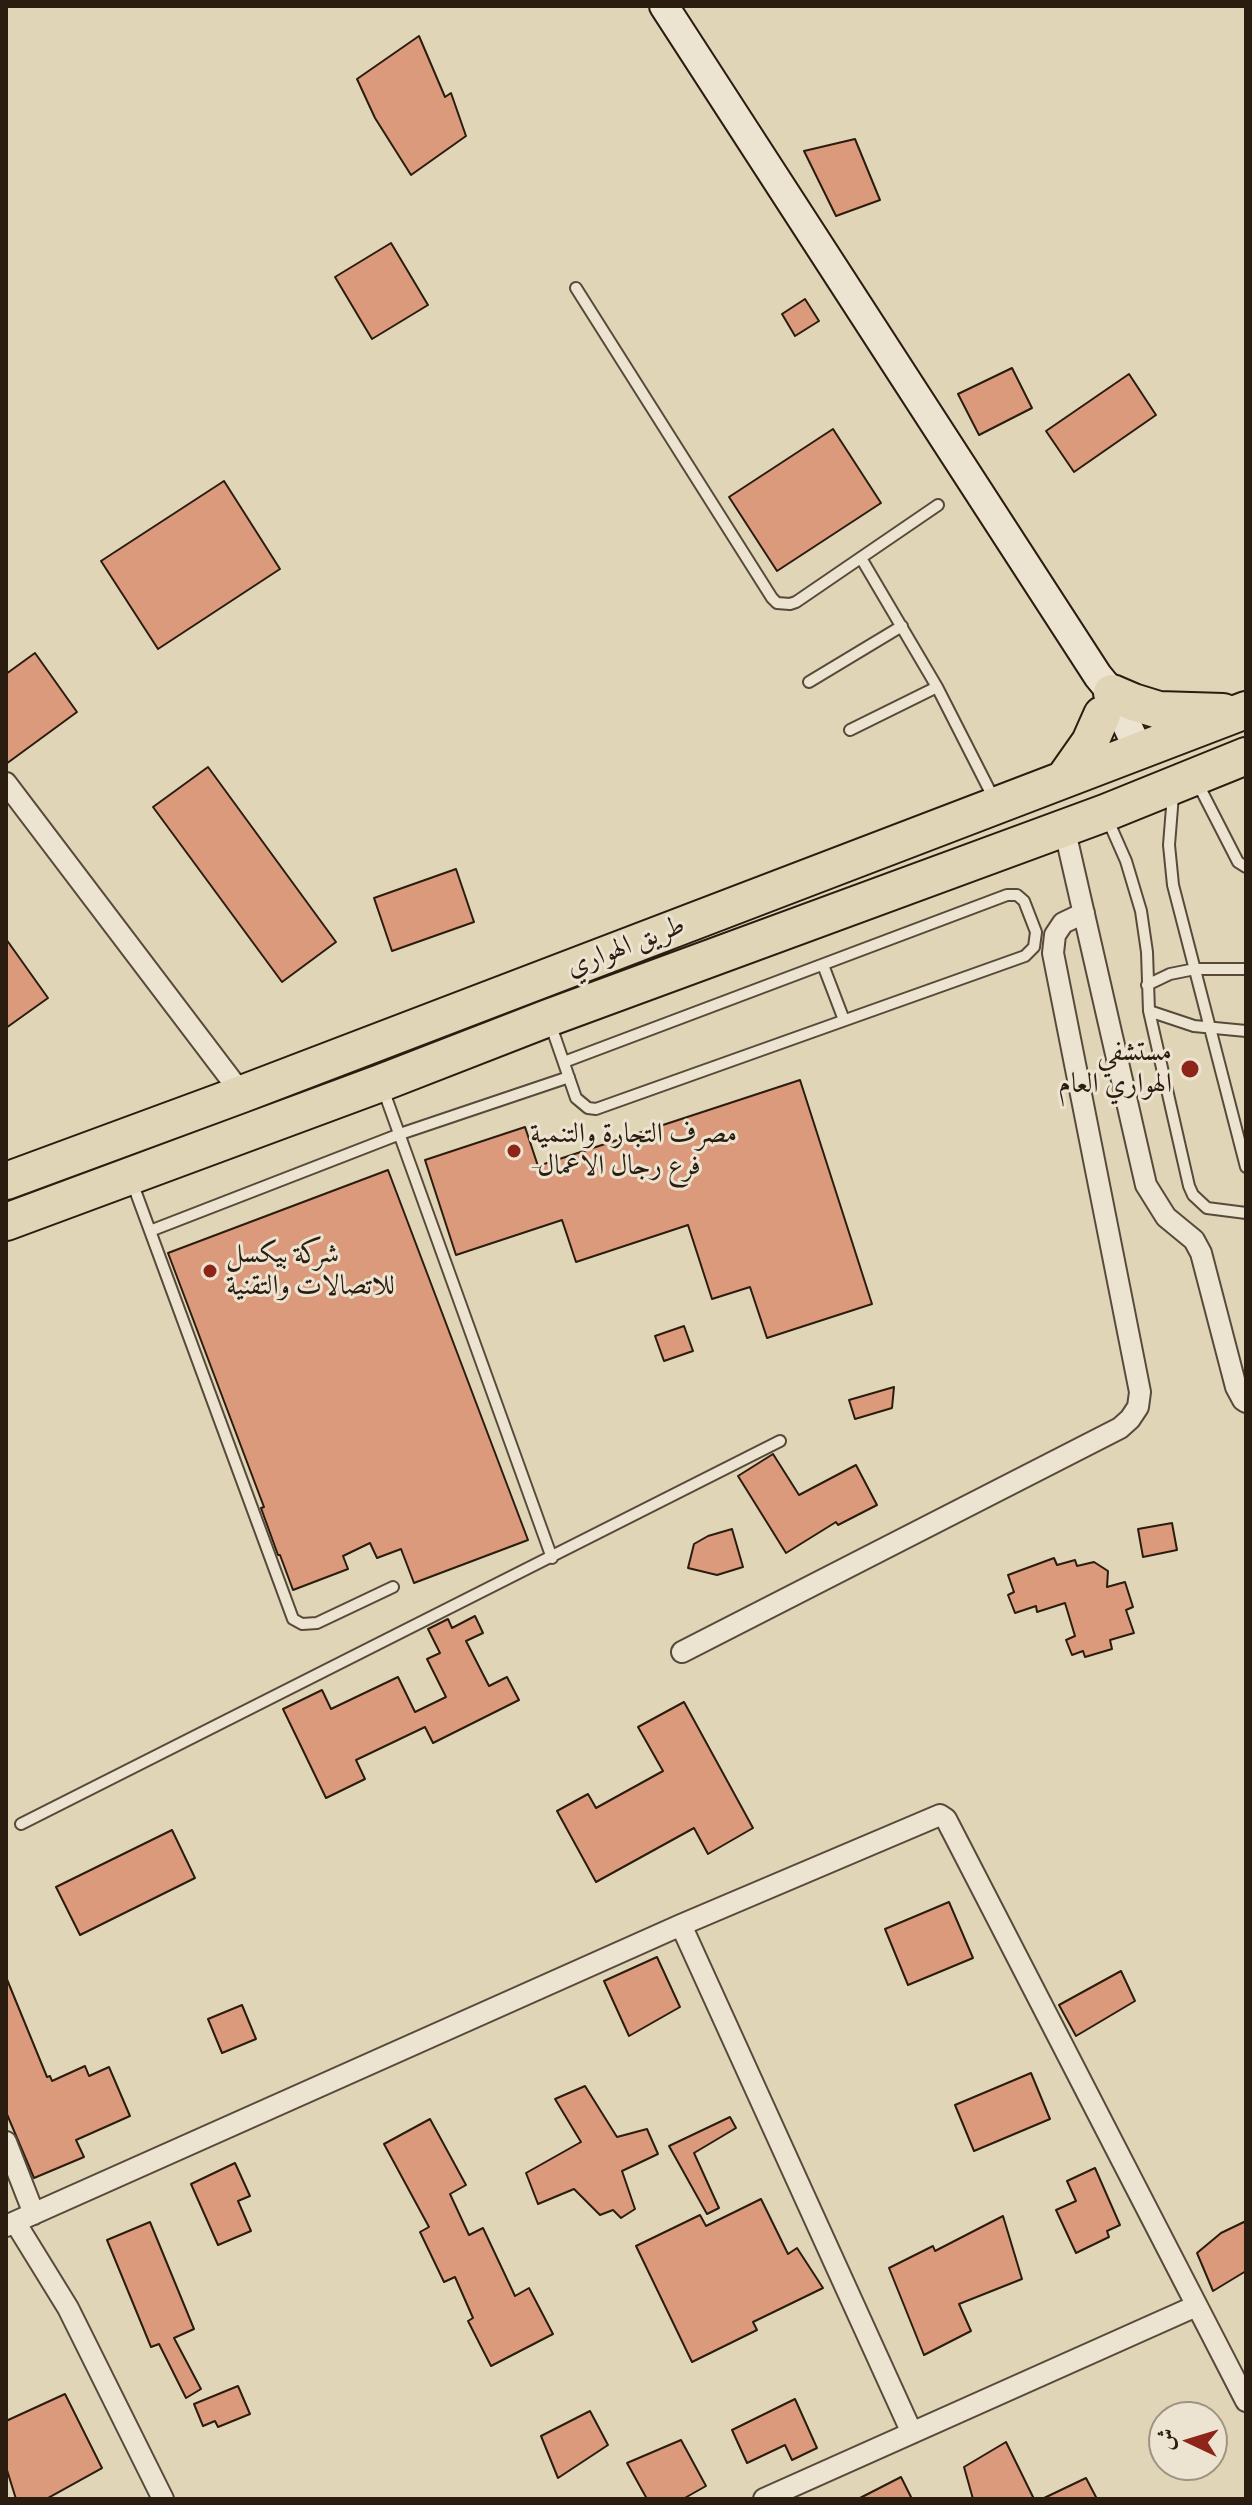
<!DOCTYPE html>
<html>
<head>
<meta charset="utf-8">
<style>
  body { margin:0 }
  #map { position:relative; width:1252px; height:2505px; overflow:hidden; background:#e1d5b8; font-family:"IM FELL French Canon",Amiri,serif }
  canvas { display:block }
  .frame { position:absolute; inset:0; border:8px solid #2b1c10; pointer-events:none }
  .north { position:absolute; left:1148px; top:2401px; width:80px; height:80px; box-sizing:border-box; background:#ece4d1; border:2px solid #9f9484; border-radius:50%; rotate:274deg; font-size:22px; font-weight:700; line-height:32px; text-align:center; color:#2b1c10 }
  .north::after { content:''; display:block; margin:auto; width:28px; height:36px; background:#8f2418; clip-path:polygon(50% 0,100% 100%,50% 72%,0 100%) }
</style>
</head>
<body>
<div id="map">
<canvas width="1252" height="2505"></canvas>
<div class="frame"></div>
<div class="north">ش</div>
</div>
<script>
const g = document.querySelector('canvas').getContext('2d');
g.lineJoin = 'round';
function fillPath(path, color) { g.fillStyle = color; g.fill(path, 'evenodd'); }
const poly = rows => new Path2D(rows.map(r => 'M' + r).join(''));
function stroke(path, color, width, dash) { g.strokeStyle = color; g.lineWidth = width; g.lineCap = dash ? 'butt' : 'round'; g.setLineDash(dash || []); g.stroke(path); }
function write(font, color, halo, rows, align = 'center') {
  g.font = font + ' "IM FELL French Canon",Amiri,serif'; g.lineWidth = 6; g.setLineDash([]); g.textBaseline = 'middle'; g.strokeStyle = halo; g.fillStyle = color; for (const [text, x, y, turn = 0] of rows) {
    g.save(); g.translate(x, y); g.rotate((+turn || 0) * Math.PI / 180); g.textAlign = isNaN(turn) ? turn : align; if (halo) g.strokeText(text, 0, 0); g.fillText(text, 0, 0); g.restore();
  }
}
const building = poly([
  [419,36,445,97,451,93,466,136,411,175,375,118,357,79,419,36],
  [855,139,880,200,836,216,804,151,855,139],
  [391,243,428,305,372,339,335,277,391,243],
  [805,299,819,321,795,336,782,314,805,299],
  [1012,368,1032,408,979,435,958,394,1012,368],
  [1129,374,1156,415,1074,472,1046,431,1129,374],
  [833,429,881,503,777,571,729,497,833,429],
  [224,481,280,569,158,649,101,561,224,481],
  [35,653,77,712,6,764,6,674,35,653],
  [208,767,336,942,282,982,153,807,208,767],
  [456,869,474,922,392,951,374,898,456,869],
  [6,939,48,998,6,1028,6,939],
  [800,1080,872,1304,767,1338,750,1287,712,1299,688,1225,576,1262,562,1220,456,1255,425,1160,525,1127,538,1166,800,1080],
  [388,1170,528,1540,414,1583,401,1549,377,1558,370,1543,343,1556,348,1569,293,1590,280,1555,278,1555,261,1508,264,1507,168,1253,388,1170],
  [684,1326,693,1351,664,1361,655,1336,684,1326],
  [894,1387,892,1408,855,1419,849,1400,894,1387],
  [773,1454,799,1495,856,1465,877,1505,838,1525,836,1522,786,1553,738,1476,773,1454],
  [1172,1523,1177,1550,1143,1557,1138,1529,1172,1523],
  [732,1529,743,1567,717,1575,688,1568,694,1544,708,1536,732,1529],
  [1054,1558,1057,1565,1075,1560,1077,1566,1094,1562,1108,1571,1107,1587,1125,1582,1133,1607,1126,1610,1134,1633,1110,1640,1112,1649,1085,1657,1083,1651,1072,1655,1066,1640,1075,1636,1065,1603,1037,1612,1036,1606,1015,1613,1008,1595,1014,1592,1008,1575,1054,1558],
  [475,1616,483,1633,466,1641,489,1686,507,1677,519,1700,433,1743,425,1727,356,1760,365,1779,326,1798,283,1709,322,1690,331,1709,398,1677,415,1712,446,1697,427,1659,440,1653,428,1629,448,1619,452,1628,475,1616],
  [684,1702,753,1828,708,1854,694,1828,596,1882,557,1811,588,1794,596,1808,663,1771,638,1727,684,1702],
  [172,1830,195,1878,80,1935,56,1887,172,1830],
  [949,1902,973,1958,908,1985,885,1929,949,1902],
  [657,1957,680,2007,629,2036,604,1981,657,1957],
  [1121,1971,1135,2001,1076,2036,1059,2005,1121,1971],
  [6,1977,47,2077,50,2076,52,2081,85,2066,89,2076,109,2067,130,2116,76,2140,84,2157,34,2178,6,2112,6,1977],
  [242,2005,256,2039,222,2053,208,2019,242,2005],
  [1031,2073,1050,2119,974,2151,955,2105,1031,2073],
  [585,2086,617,2137,647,2129,658,2154,622,2171,635,2209,621,2218,613,2210,600,2215,574,2189,538,2204,526,2173,581,2142,555,2099,585,2086],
  [730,2117,736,2128,694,2153,719,2208,707,2214,669,2146,730,2117],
  [430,2119,466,2185,450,2194,469,2235,483,2228,515,2296,529,2288,553,2334,491,2366,468,2321,473,2318,455,2277,444,2282,420,2232,429,2227,384,2144,430,2119],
  [235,2163,250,2196,238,2201,251,2231,218,2245,191,2184,235,2163],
  [1095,2168,1120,2225,1107,2231,1109,2237,1076,2253,1056,2210,1076,2201,1067,2181,1095,2168],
  [761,2199,788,2254,797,2248,823,2288,753,2322,757,2330,692,2362,636,2246,700,2215,706,2226,761,2199],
  [1003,2216,1022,2279,959,2304,971,2331,924,2355,889,2268,933,2246,935,2251,1003,2216],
  [1246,2221,1246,2271,1213,2291,1197,2253,1221,2233,1246,2221],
  [150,2222,194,2329,174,2338,201,2389,186,2398,159,2344,151,2347,107,2240,150,2222],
  [238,2386,250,2414,218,2427,215,2421,203,2426,194,2404,238,2386],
  [65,2394,102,2468,46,2499,16,2499,6,2467,6,2421,65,2394],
  [795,2399,817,2448,792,2460,785,2445,747,2463,732,2430,795,2399],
  [590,2411,608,2445,558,2478,541,2436,590,2411],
  [681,2440,706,2486,683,2499,647,2499,627,2463,681,2440],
  [1006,2442,1034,2499,973,2499,964,2467,1006,2442],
  [901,2477,912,2499,858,2499,901,2477],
  [1086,2478,1097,2499,1042,2499,1086,2478]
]);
fillPath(building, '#db9a7b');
stroke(building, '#2b1c10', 2);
const lane = poly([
  [576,288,772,598,777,603,790,604,796,602,938,505],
  [861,558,937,687,994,799],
  [809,682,902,626],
  [850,730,937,687],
  [1197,782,1238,862,1246,867],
  [1173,795,1169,845,1173,885,1246,1167],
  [1107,818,1126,861,1141,911,1147,952,1149,1011,1189,1186,1193,1195,1207,1208,1246,1213],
  [823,965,844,1020],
  [1147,985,1170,974,1195,969,1246,969],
  [1149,1011,1194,1026,1246,1031],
  [550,1023,576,1098,588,1108,596,1109,1025,956,1034,947,1036,932,1024,901,1017,895,1007,895,564,1062],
  [383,1089,552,1558],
  [132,1182,293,1619,302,1624,317,1623,393,1587],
  [150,1231,400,1134,569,1077],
  [21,1824,780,1441]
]);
const street = poly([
  [6,783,242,1094],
  [1064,827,1146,1185,1166,1217,1194,1240,1201,1253,1236,1387,1243,1400,1246,1402],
  [682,1652,1120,1428,1130,1419,1138,1407,1140,1392,1053,953,1055,935,1063,923,1084,913],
  [681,1925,912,2433],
  [6,2142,34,2214],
  [15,2222,68,2308,163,2499],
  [6,2226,681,1925,940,1815,946,1819,1246,2401],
  [764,2499,1196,2306]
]);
const secondary = poly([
  [664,6,1098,676,1112,693,1139,751]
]);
const highway = poly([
  [1112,693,1133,702,1159,710,1223,712],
  [1064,779,1090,742,1102,715],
  [6,1181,242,1094,1246,710],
  [6,1222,381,1083,548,1018,1105,813,1246,756]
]);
stroke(lane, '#584a3a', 14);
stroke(street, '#584a3a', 24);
stroke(secondary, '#2b1c10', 32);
stroke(highway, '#2b1c10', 40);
stroke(lane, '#ece4d1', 10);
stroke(street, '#ece4d1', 20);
stroke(secondary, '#ece4d1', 28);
stroke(highway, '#e1d5b8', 36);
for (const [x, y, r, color] of [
  [1190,1069,10,"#8f2418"],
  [514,1151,8,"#8f2418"],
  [210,1271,8,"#8f2418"]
]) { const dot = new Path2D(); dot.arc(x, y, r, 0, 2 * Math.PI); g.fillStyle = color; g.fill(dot); stroke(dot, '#ece4d1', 3); }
write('28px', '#2b1c10', '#ece4d1', [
  ["طريق الهواري",626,947,-21]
]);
write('28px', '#2b1c10', '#ece4d1', [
  ["مستشفي",1172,1053,"right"],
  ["الهواري العام",1172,1085,"right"],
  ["مصرف التجارة والتنمية",530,1135],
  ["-فرع رجال الاعمال",530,1167],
  ["شركة بيكسل",226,1255],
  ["للاتصالات والتقنية",226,1287]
], 'left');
</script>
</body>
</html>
